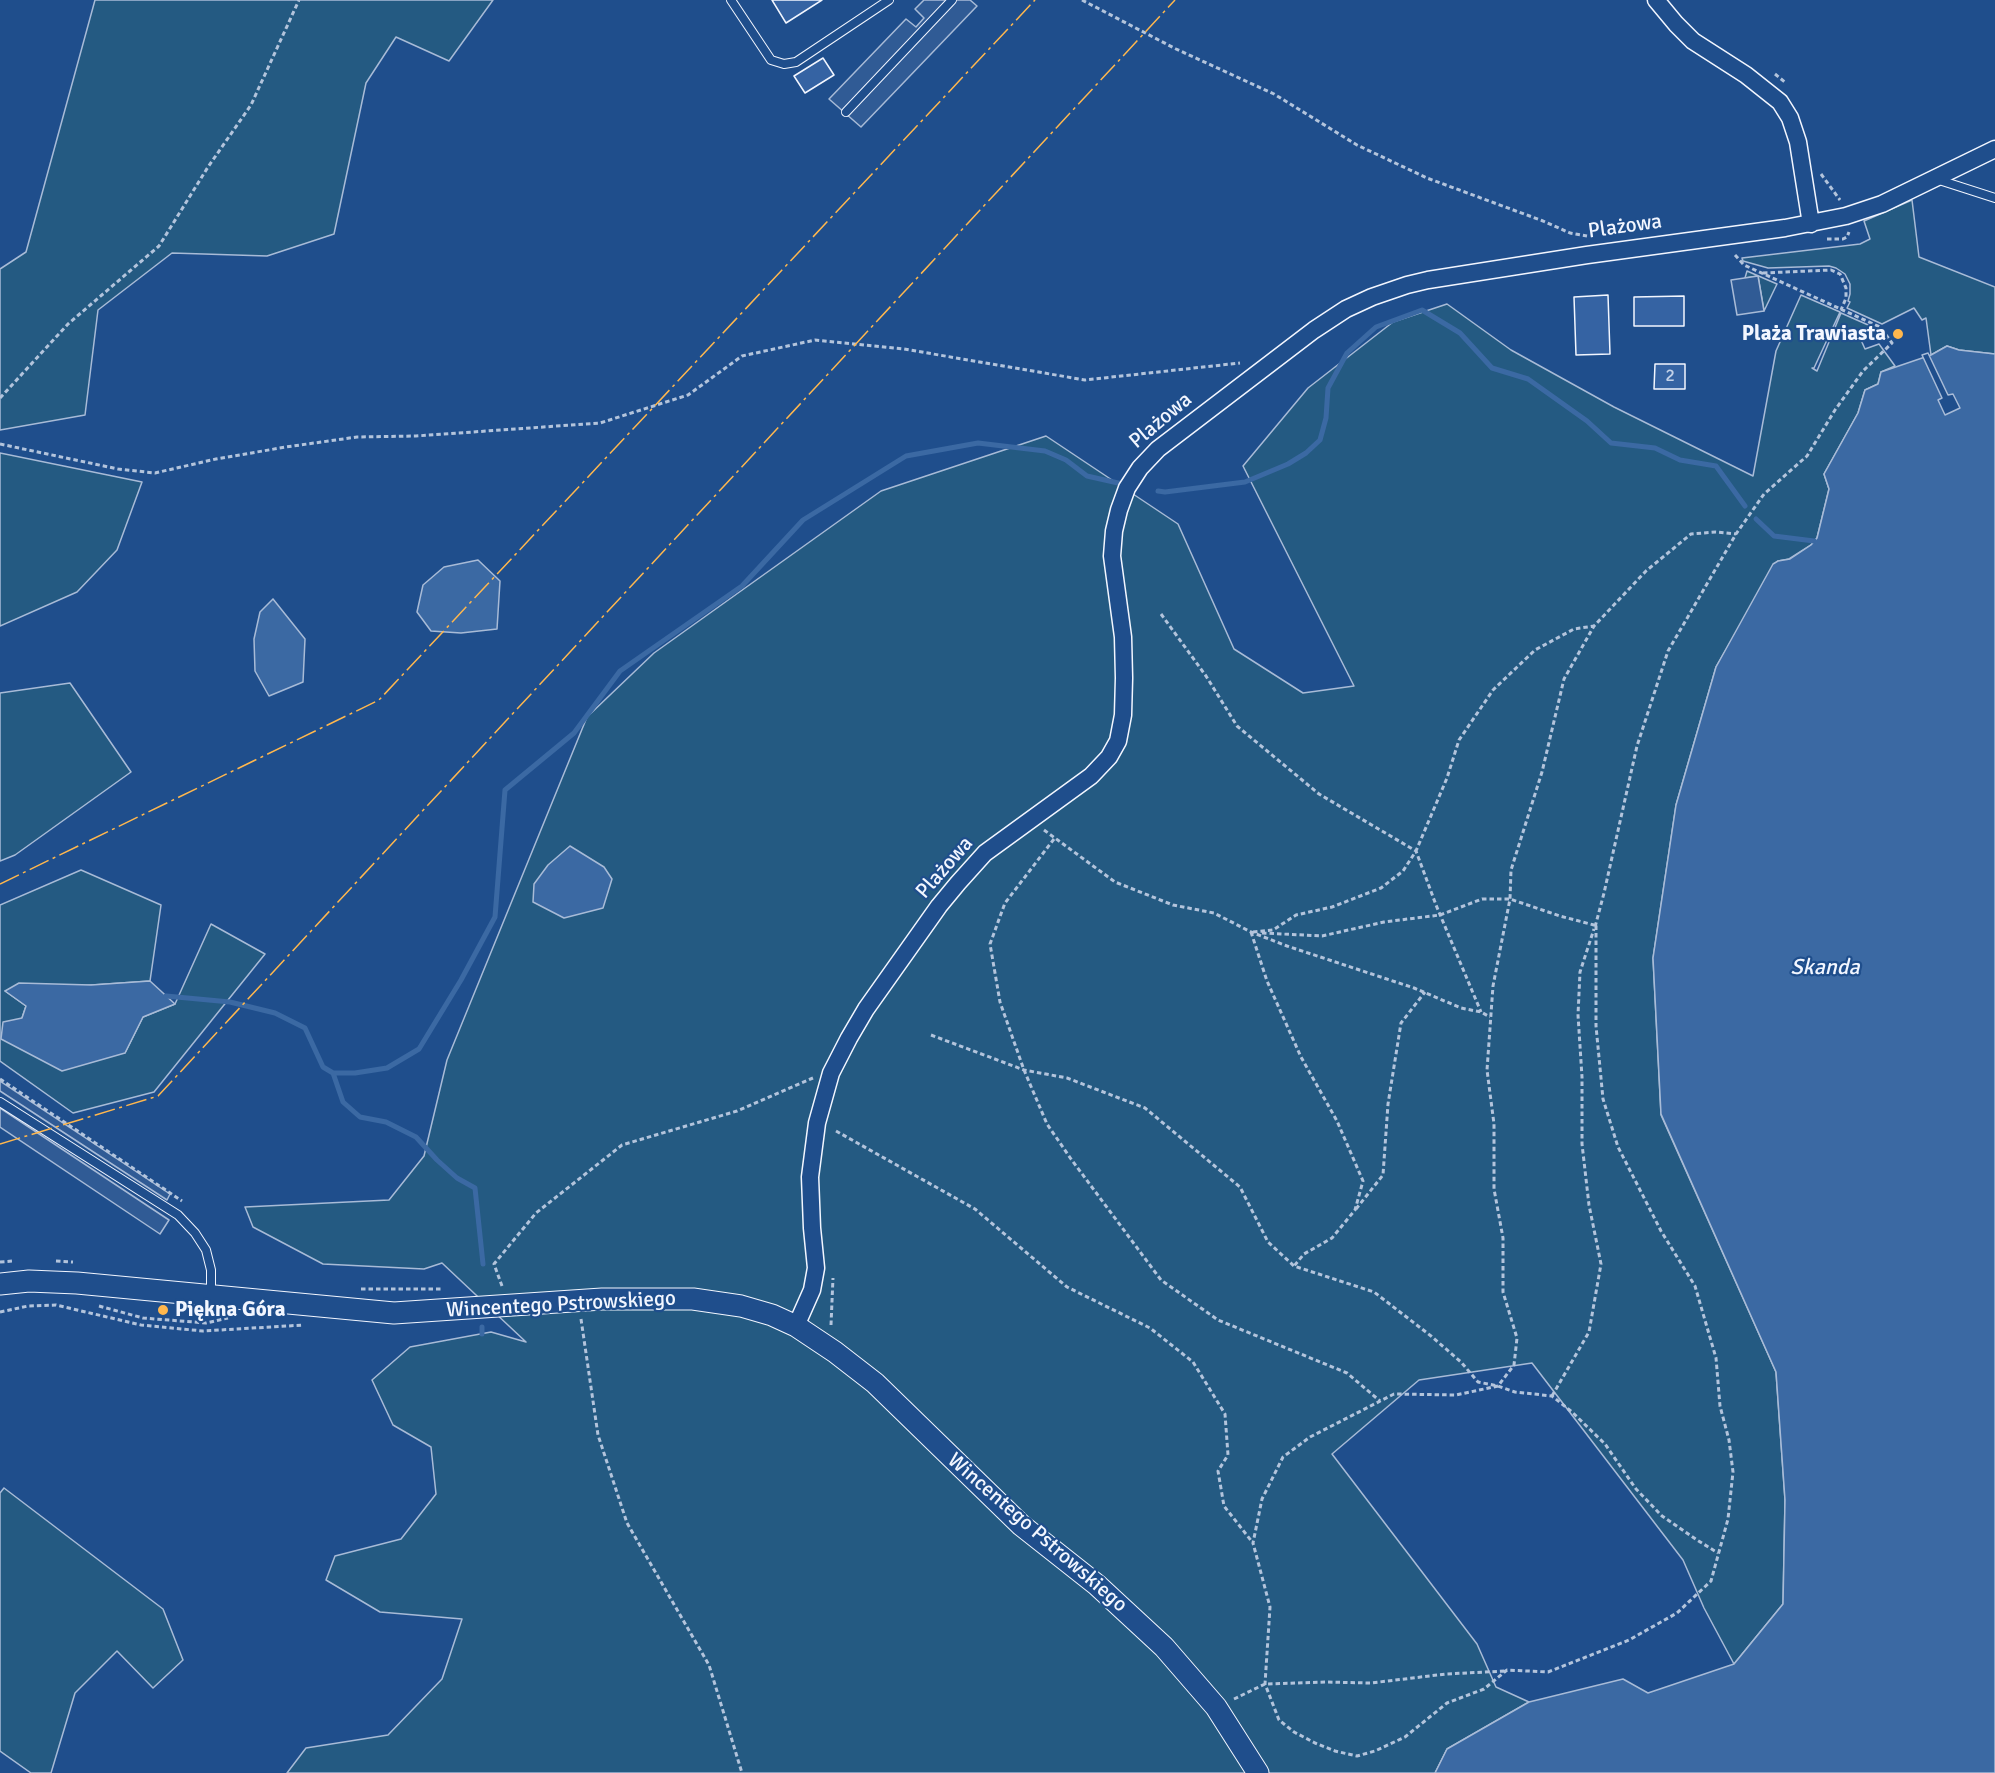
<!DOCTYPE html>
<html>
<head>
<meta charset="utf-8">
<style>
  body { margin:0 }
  canvas { display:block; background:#1f4e8c }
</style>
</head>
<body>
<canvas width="1995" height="1773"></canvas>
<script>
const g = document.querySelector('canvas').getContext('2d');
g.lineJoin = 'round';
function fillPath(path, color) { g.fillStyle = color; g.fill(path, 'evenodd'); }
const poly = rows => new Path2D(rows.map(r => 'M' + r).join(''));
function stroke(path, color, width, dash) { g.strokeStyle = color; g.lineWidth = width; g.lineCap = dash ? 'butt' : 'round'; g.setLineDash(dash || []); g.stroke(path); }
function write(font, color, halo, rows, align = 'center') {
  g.font = font + ' Signika,sans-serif'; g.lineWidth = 4.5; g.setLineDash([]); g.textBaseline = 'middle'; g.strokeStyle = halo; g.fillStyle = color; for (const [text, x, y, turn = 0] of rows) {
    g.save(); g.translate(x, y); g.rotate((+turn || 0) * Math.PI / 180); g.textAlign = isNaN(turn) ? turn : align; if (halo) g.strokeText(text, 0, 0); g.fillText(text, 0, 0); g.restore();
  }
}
const green = poly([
  [95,0,493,0,449,61,396,37,366,83,334,234,267,256,172,253,98,310,85,415,0,430,0,269,26,252,95,0],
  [1912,200,1919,257,1995,287,1995,354,1959,350,1947,346,1931,355,1926,318,1922,320,1914,308,1882,324,1847,308,1850,302,1848,301,1850,294,1850,284,1845,274,1836,268,1829,266,1768,268,1743,261,1742,258,1860,244,1870,239,1864,221,1912,200],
  [1747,271,1777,284,1764,311,1758,276,1745,278,1747,271],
  [1801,295,1840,312,1814,368,1812,368,1817,371,1841,313,1875,328,1861,340,1865,349,1879,344,1895,366,1881,372,1878,384,1865,390,1858,413,1824,474,1829,489,1817,538,1811,545,1789,559,1778,561,1716,667,1676,805,1653,958,1661,1115,1776,1372,1785,1500,1783,1604,1734,1664,1704,1608,1683,1560,1532,1363,1419,1380,1332,1454,1477,1644,1496,1687,1529,1702,1447,1749,1435,1773,287,1773,306,1748,388,1735,442,1679,462,1619,380,1612,326,1580,335,1556,401,1539,436,1494,431,1447,393,1425,372,1380,410,1347,491,1332,526,1342,442,1263,424,1269,323,1264,253,1227,245,1207,389,1200,424,1156,447,1060,587,717,654,653,881,491,1046,436,1178,524,1234,649,1303,693,1354,686,1243,466,1308,388,1393,322,1447,304,1511,350,1614,407,1753,476,1776,351,1801,295],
  [0,453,142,482,117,550,77,592,0,626,0,453],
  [70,683,131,772,15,855,0,861,0,693,70,683],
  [81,870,161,905,150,981,5,991,26,1006,22,1018,125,1053,143,1017,175,1004,211,924,265,954,154,1092,73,1113,0,1061,0,905,81,870],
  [4,1488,163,1609,183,1660,153,1688,117,1651,75,1693,51,1773,31,1773,0,1751,0,1493,4,1488]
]);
fillPath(green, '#245a82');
stroke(green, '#a8bbd7', 1.5);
const parking = poly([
  [924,0,970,0,977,6,861,127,829,99,906,19,916,27,924,18,915,9,924,0],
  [1758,276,1764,311,1737,315,1731,280,1758,276],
  [0,1081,170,1194,167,1200,0,1091,0,1081],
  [0,1108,169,1220,160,1234,0,1127,0,1108]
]);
fillPath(parking, '#305b95');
stroke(parking, '#a8bbd7', 1.5);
const water = poly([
  [1947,346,1959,350,1995,354,1995,1773,1435,1773,1447,1749,1529,1702,1623,1679,1648,1693,1734,1664,1783,1604,1785,1500,1776,1372,1661,1114,1653,958,1676,805,1716,667,1773,564,1778,561,1790,559,1811,545,1817,538,1829,489,1824,474,1858,413,1865,390,1878,384,1881,372,1931,355,1947,346],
  [478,560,500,581,497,629,461,633,431,631,417,612,423,585,444,567,478,560],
  [273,599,305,639,303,682,269,696,255,671,254,639,260,612,273,599],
  [570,846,604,867,612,879,603,908,564,918,533,902,534,884,548,865,570,846],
  [150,981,175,1004,143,1017,125,1053,62,1071,1,1039,3,1022,22,1018,26,1006,5,991,19,983,91,985,150,981]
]);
fillPath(water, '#3b69a3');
stroke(water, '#a8bbd7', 1.5);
const pier = poly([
  [1928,353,1948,395,1953,394,1960,408,1945,415,1938,400,1942,398,1922,355,1928,353]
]);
fillPath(pier, '#1f4e8c');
stroke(pier, '#a8bbd7', 1.5);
stroke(poly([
  [1158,491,1165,492,1245,482,1288,464,1306,453,1320,440,1326,418,1328,388,1347,353,1376,327,1422,310,1460,333,1492,368,1528,379,1587,421,1611,443,1655,448,1680,460,1716,466,1745,506],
  [1756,519,1774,536,1814,541],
  [166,996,230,1002,275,1013,305,1028,323,1067,333,1073,355,1073,387,1068,419,1049,461,980,495,917,505,790,574,733,620,671,742,586,803,520,906,456,978,443,1045,451,1066,460,1087,476,1127,485],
  [333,1073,343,1102,360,1117,386,1122,416,1137,437,1160,457,1178,475,1188,483,1264],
  [482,1327,482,1334]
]), '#3b69a3', 5);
const building = poly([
  [772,0,822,0,786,23,772,0],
  [823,58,834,75,805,93,794,76,823,58],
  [1608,295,1610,354,1576,355,1574,297,1608,295],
  [1684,296,1684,326,1634,326,1634,297,1684,296],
  [1655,364,1685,364,1685,389,1654,389,1655,364]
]);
fillPath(building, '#3563a3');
stroke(building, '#f2f6ff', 1.5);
const service = poly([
  [731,0,771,60,784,64,796,62,889,0],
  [846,112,952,0],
  [1936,179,1995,198],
  [0,1102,178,1215,195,1233,206,1250,211,1270,211,1296]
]);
const minor = poly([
  [1656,0,1676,24,1693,41,1746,75,1780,102,1790,118,1798,142,1811,224],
  [796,1326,812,1290,816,1268,812,1228,810,1177,817,1123,831,1073,849,1038,866,1009,939,906,958,883,985,853,1091,776,1109,757,1118,741,1123,715,1124,678,1123,637,1112,556,1114,531,1119,510,1127,488,1140,468,1158,449,1314,330,1346,309,1372,297,1407,285,1428,280,1587,255,1785,228,1846,216,1882,204,1995,149]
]);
const tertiary = poly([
  [0,1284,29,1281,77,1283,394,1313,602,1299,693,1299,741,1306,772,1315,796,1326,835,1352,875,1383,1021,1525,1097,1585,1164,1647,1216,1707,1258,1773]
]);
stroke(service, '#f2f6ff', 10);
stroke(minor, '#f2f6ff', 19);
stroke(tertiary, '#f2f6ff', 23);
stroke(poly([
  [1082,0,1176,49,1274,94,1357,145,1427,178,1543,221,1570,233,1587,236],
  [1775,74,1786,83],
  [1821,174,1840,200],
  [1827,239,1843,239,1847,237,1849,232],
  [1735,255,1744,265,1880,327,1892,343,1863,371,1835,410,1807,456,1764,494,1736,534,1668,651,1637,746,1604,893,1595,927,1596,925,1596,1026,1603,1099,1618,1147,1661,1231,1695,1286,1716,1358,1720,1406,1729,1440,1733,1472,1728,1519,1711,1581,1677,1613,1629,1640,1548,1672,1507,1670,1484,1689,1447,1703,1405,1737,1375,1751,1357,1756,1335,1751,1315,1743,1294,1732,1279,1720,1265,1684,1270,1607,1253,1543,1262,1499,1283,1457,1310,1437,1394,1394,1456,1395,1498,1386,1514,1365,1517,1338,1503,1292,1503,1238,1494,1189,1494,1124,1487,1070,1493,986,1510,899,1511,870,1542,772,1564,679,1594,626,1646,571,1691,534,1716,532,1736,534],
  [1763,273,1831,270,1840,274,1846,288,1846,298,1841,310],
  [0,398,68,324,159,246,208,167,251,105,299,0],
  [0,444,118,469,155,473,216,459,286,447,357,437,416,436,600,423,688,395,742,356,815,340,904,349,1085,380,1240,363],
  [1161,614,1206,676,1237,726,1319,794,1416,851,1436,905,1481,1012],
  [1044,830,1115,882,1173,905,1214,913,1251,932,1287,946,1414,988,1461,1008,1481,1012,1490,1017],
  [1054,839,1005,903,990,944,1000,1002,1024,1070,1047,1124,1071,1159,1161,1280,1218,1320,1347,1373,1380,1401],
  [1251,932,1267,981,1301,1057,1337,1121,1363,1181,1355,1210,1332,1238,1304,1254,1294,1266],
  [1253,932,1273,930,1296,915,1332,907,1381,888,1403,871,1416,851,1447,778,1459,740,1493,690,1535,650,1574,629,1594,626],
  [1262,933,1322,936,1384,922,1440,915,1482,899,1510,899,1560,916,1594,925],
  [931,1035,1024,1070,1067,1078,1145,1108,1240,1187,1268,1242,1294,1266,1374,1292,1431,1336,1461,1362,1478,1382,1498,1386,1515,1392,1552,1396,1572,1412,1605,1444,1636,1489,1662,1516,1697,1540,1718,1553],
  [0,1079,182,1201],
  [836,1131,975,1209,1067,1287,1150,1328,1193,1362,1225,1414,1228,1455,1218,1471,1224,1506,1253,1543],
  [1356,1209,1383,1175,1388,1104,1401,1023,1425,992],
  [56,1261,73,1262],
  [0,1262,13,1261],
  [502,1286,494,1264,536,1213,622,1145,737,1111,813,1078],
  [361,1289,441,1289],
  [99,1306,143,1318,206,1323,228,1318],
  [0,1312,28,1306,56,1305,141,1325,203,1331,304,1325],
  [581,1319,598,1435,627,1523,709,1665,742,1773],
  [831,1325,833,1278],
  [1552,1396,1589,1332,1601,1264,1589,1205,1582,1144,1582,1077,1578,1015,1580,972,1594,929],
  [1234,1699,1265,1684,1326,1682,1371,1683,1446,1674,1506,1671]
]), '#b3c4dc', 3, [4.5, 3]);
stroke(service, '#1f4e8c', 8);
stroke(minor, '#1f4e8c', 16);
stroke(tertiary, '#1f4e8c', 21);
stroke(poly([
  [0,884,379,700,1035,0],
  [0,1144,158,1096,1175,0]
]), '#ffb74d', 1.5, [21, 4.5, 3, 4.5]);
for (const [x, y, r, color] of [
  [1898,334,6,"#ffb74d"],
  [163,1310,6,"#ffb74d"]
]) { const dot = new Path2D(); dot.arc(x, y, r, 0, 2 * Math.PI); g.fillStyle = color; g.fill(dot); stroke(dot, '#1f4e8c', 2); }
write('18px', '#c3d1e8', null, [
  ["2",1670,376]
]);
write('21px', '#f2f6ff', '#1f4e8c', [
  ["Plażowa",1625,227,-8],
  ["Plażowa",1161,421,-40],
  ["Plażowa",945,868,-49],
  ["Wincentego Pstrowskiego",561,1305,-3],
  ["Wincentego Pstrowskiego",1037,1533,41]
]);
write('bold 21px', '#f2f6ff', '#1f4e8c', [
  ["Plaża Trawiasta",1886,334],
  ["Piękna Góra",175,1310,"left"]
], 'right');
write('italic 22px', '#f2f6ff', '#1f4e8c', [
  ["Skanda",1825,968]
]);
</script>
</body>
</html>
